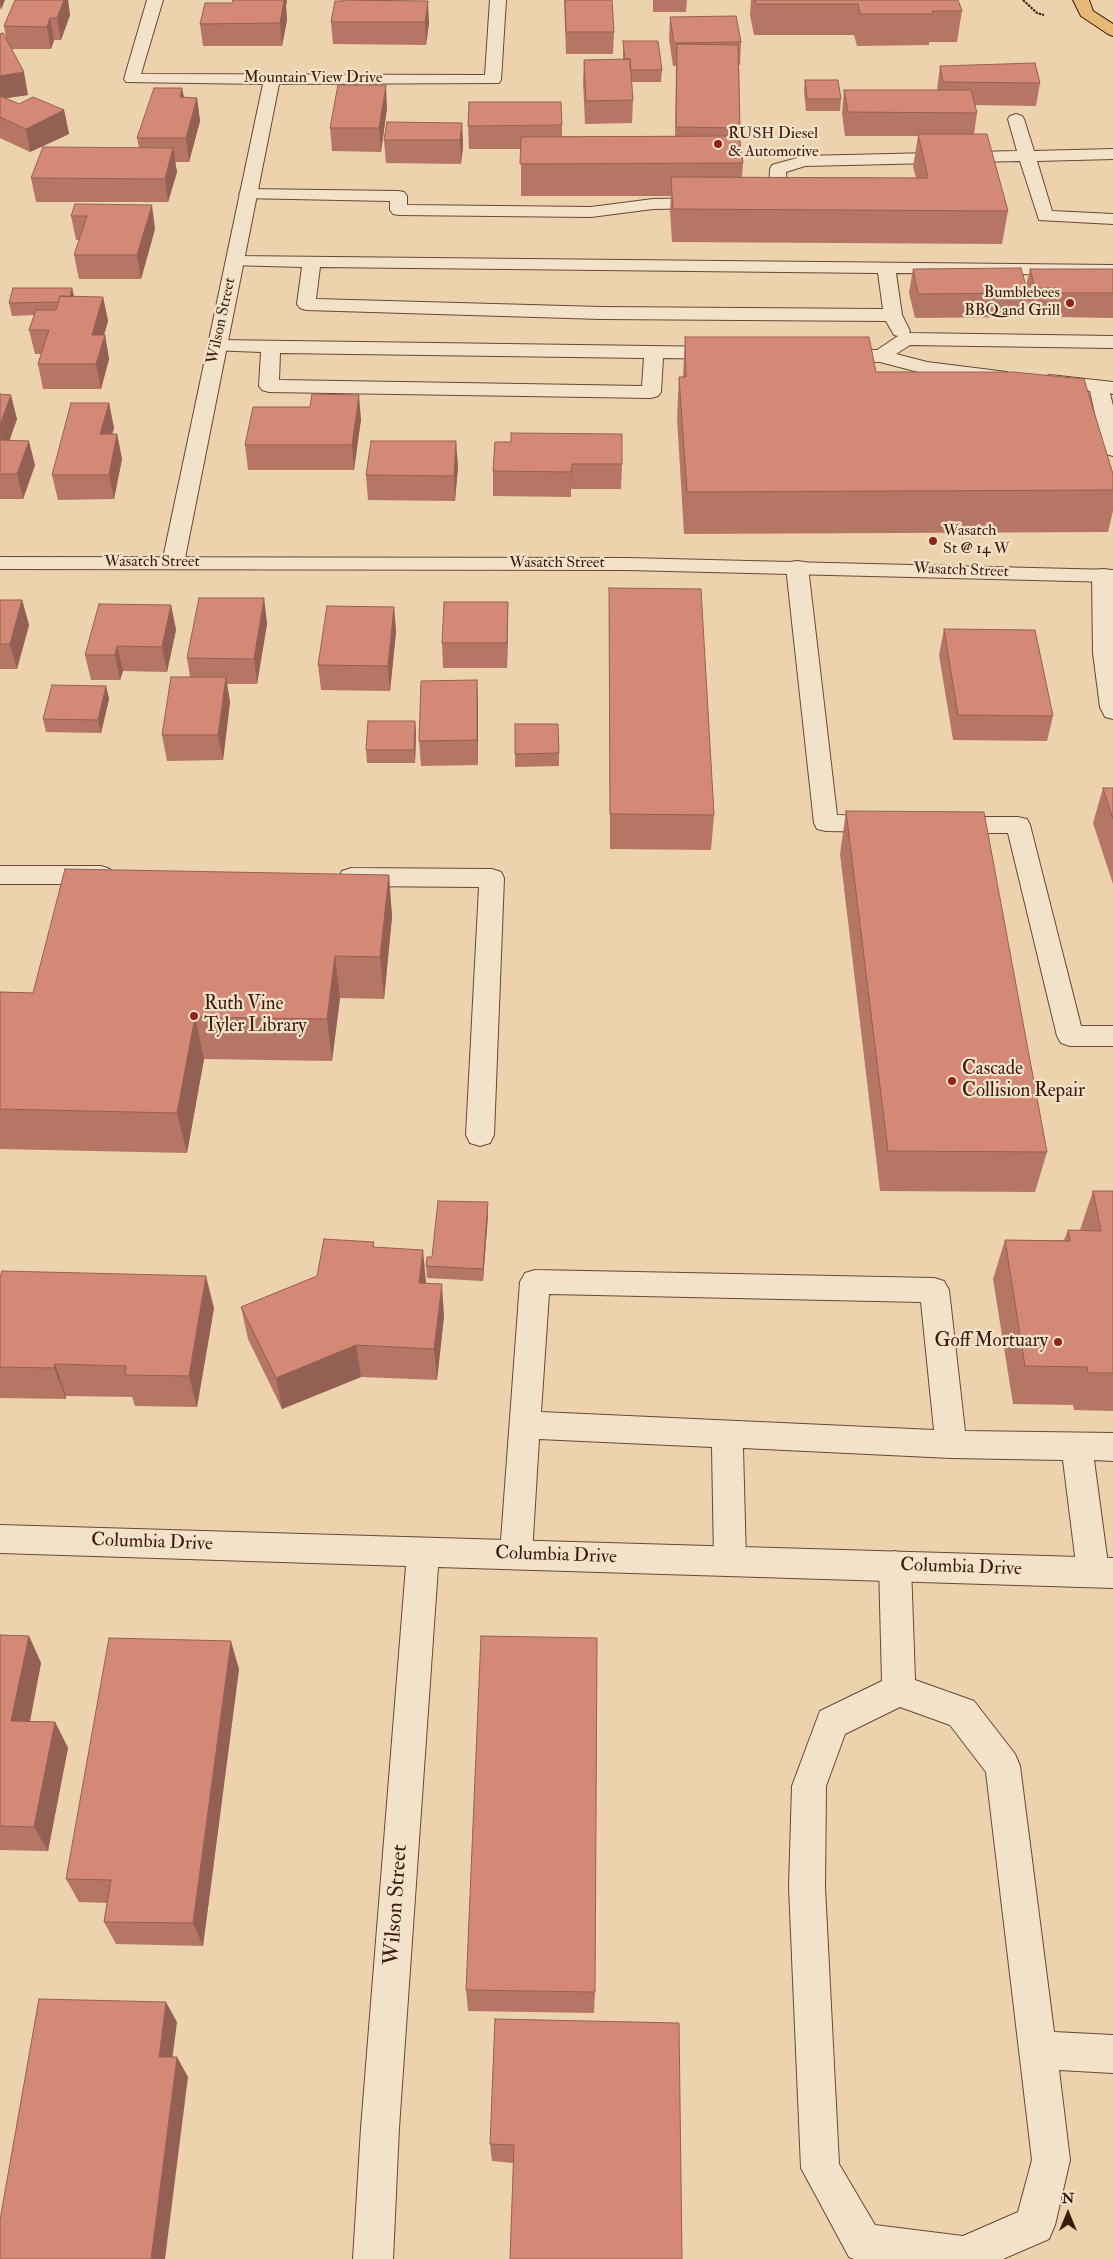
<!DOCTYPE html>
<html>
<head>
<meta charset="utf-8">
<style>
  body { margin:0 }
  #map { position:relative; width:1113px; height:2259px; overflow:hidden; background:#ecd2ad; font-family:"IM FELL Double Pica",serif }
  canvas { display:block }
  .north { position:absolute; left:1043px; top:2189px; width:50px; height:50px; -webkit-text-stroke:4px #f3e2ca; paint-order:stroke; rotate:0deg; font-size:14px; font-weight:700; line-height:20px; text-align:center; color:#3b1b0d }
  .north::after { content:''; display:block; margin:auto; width:18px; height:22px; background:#3b1b0d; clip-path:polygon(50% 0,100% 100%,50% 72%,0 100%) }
</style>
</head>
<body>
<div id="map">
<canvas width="1113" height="2259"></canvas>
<div class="north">N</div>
</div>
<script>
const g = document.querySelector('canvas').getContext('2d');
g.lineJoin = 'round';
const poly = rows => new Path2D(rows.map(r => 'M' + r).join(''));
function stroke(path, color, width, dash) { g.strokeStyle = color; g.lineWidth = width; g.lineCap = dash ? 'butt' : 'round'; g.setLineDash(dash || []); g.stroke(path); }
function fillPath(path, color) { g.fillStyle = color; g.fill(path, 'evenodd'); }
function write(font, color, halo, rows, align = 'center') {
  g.font = font + ' "IM FELL Double Pica",serif'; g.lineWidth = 4.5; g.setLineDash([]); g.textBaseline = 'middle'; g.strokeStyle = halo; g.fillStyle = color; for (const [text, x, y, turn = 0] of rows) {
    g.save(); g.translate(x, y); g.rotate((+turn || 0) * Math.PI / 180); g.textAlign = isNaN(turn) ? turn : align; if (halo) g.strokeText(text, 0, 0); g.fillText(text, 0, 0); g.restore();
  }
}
const service = poly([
  [1016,114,1022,116,1024,119,1034,151,1113,149,1113,159,1037,161,1052,211,1113,214,1113,224,1039,220,1020,161,805,166,786,172,787,203,784,207,765,208,759,207,756,203,759,199,769,198,770,169,772,165,804,156,1017,151,1008,119,1010,116,1016,114],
  [248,189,398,191,404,192,407,196,407,205,591,207,653,199,707,198,713,199,716,203,713,207,707,208,653,209,591,217,399,215,393,214,390,210,390,201,242,198,239,194,242,190,248,189],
  [235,256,1113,265,1113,275,896,273,902,315,910,331,909,333,1113,336,1113,348,910,345,896,354,927,362,1007,372,1010,376,1007,380,1000,382,926,374,880,362,835,361,828,359,826,355,828,351,835,349,877,350,898,336,894,335,886,321,601,319,306,310,300,308,297,304,302,267,229,265,226,261,229,257,235,256],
  [320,267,878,273,883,309,601,307,316,299,320,267],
  [217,340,722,347,729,349,731,353,729,357,722,359,663,358,661,392,658,396,651,398,269,392,262,390,259,386,261,352,210,350,208,346,210,342,217,340],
  [280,353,644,358,642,386,279,380,280,353],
  [1050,375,1113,382,1113,394,1110,393,1113,406,1113,456,1106,454,1103,450,1090,391,1043,385,1040,381,1043,377,1050,375],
  [797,561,805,562,808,567,837,815,882,816,891,818,894,824,891,830,882,832,826,831,817,829,814,823,786,567,789,562,797,561],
  [1103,569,1111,570,1113,574,1113,719,1105,717,1100,707,1093,653,1092,575,1095,570,1103,569],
  [950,817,1018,817,1027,819,1030,825,1081,1026,1113,1026,1113,1046,1070,1046,1061,1043,1057,1036,1008,833,950,833,941,831,938,825,941,819,950,817],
  [0,866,101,866,110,869,113,875,110,881,101,884,0,884,0,866],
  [351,868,492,869,501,872,504,878,494,1135,490,1143,480,1146,470,1143,466,1135,479,887,351,886,342,883,339,877,342,871,351,868],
  [535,1270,934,1278,944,1281,949,1290,965,1431,1113,1433,1113,1461,1094,1460,1109,1572,1104,1582,1093,1587,1082,1582,1077,1572,1063,1460,951,1458,743,1448,746,1561,741,1571,730,1576,719,1571,714,1561,712,1447,539,1439,532,1554,527,1564,516,1569,505,1564,500,1554,520,1282,525,1273,535,1270],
  [549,1294,921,1302,934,1430,541,1412,549,1294],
  [895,1551,906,1556,911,1566,915,1680,974,1701,1015,1754,1020,1766,1054,2032,1113,2035,1113,2073,1059,2070,1070,2160,1055,2225,1049,2239,1003,2259,854,2259,849,2257,801,2168,789,1887,792,1786,820,1711,882,1681,879,1566,884,1556,895,1551],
  [900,1707,950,1725,986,1772,1032,2160,1018,2212,963,2236,875,2225,839,2164,825,1887,826,1786,845,1734,900,1707]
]);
const minor = poly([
  [147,0,163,0,141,74,485,75,490,0,506,0,501,80,499,83,279,84,184,563,181,568,173,569,165,568,162,563,263,84,126,82,124,79,147,0],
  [0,1525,1113,1558,1113,1588,438,1567,399,2128,393,2259,353,2259,361,2128,406,1566,0,1553,0,1525]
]);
const tertiary = poly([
  [0,557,628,558,1113,570,1113,582,628,570,0,569,0,557]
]);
const primary = poly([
  [1073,0,1089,0,1093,11,1113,24,1113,36,1108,34,1081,16,1073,0]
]);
stroke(service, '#674935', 2);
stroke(minor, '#674935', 2);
stroke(tertiary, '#674935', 2);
stroke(primary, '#3b1b0d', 2);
stroke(poly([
  [1023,0,1037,13,1044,15]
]), '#3b1b0d', 2, [2.5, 1]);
fillPath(service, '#f3e2ca');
fillPath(minor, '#f3e2ca');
fillPath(tertiary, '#f3e2ca');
fillPath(primary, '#e6b976');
fillPath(poly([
  [15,0,68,0,70,15,61,40,54,40,51,49,12,49,28,95,6,98,19,104,64,110,69,134,30,152,0,138,0,34,6,39,4,26],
  [233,0,287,0,286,6,287,20,282,46,203,46,200,24,232,3],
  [343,0,378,0,429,23,426,45,333,44,331,22],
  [564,0,614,32,613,54,566,54],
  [653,0,687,0,686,12,653,12],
  [751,0,958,0,962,11,957,42,929,42,929,45,857,46,854,35,754,35,750,15],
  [670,17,741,42,740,65,739,65,740,128,740,139,743,163,742,177,916,178,913,167,918,136,845,136,842,113,844,90,937,90,940,66,1040,83,1036,106,975,105,977,113,974,134,1008,211,1002,244,672,242,670,210,671,196,521,196,521,149,469,149,468,126,562,125,562,136,675,136,676,66,673,66,669,39],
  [623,41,662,70,661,82,631,82,633,100,632,123,585,124,583,82,584,60,623,59],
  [805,80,841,99,840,111,806,111,804,92],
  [182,88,184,97,197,98,200,121,189,162,175,162,177,172,168,202,36,202,31,178,139,148,137,138],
  [387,108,381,152,332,151,330,128],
  [462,123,463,146,461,164,386,163,384,140],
  [75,204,155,229,141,279,79,279,74,255,79,240,76,240,71,216],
  [913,269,1026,286,1030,269,1113,269,1113,318,1054,317,1052,312,1030,312,1027,300,1024,317,915,318,909,293],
  [72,288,74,297,103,297,108,321,104,335,105,335,109,359,101,389,43,389,38,364,41,354,35,354,29,330,34,315,12,316,9,303],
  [685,337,876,372,1113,474,1113,511,1108,532,684,534,677,418,679,377,683,377],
  [0,394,17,419,9,440,35,465,23,499,0,499],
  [109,403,114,428,112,434,117,434,122,459,114,499,58,500,52,475],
  [361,419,354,470,248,470,245,445],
  [495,442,622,464,621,489,571,489,571,497,493,496,493,471],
  [458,466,455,501,368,500,366,475],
  [609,588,714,815,711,850,610,849,609,623],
  [264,598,267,624,257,684,227,684,230,702,223,760,167,761,162,735,190,677,187,658],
  [0,600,22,600,29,625,17,669,0,669],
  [508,602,508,628,507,668,443,668,442,643],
  [171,605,176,630,167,672,123,671,120,680,91,680,85,655],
  [394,607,396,632,390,691,321,690,318,665],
  [944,629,1053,716,1047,741,953,740,939,655],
  [477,680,478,706,478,765,421,766,419,741],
  [106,686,109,699,101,733,46,732,43,719],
  [415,721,416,734,415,763,367,763,366,750],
  [515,724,559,753,559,766,515,767],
  [1103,788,1113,788,1113,884,1093,823],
  [846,811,1047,1152,1035,1192,880,1191,840,854],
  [389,875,392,917,384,999,340,998,332,1061,204,1059,187,1153,0,1149,0,992,33,993],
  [1093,1191,1113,1191,1113,1411,1074,1410,1073,1405,1013,1404,993,1279,1005,1240,1064,1240,1068,1230,1080,1230],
  [488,1215,483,1281,427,1278,426,1266,432,1257],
  [374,1242,374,1248,426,1283,444,1316,437,1380,361,1377,282,1409,248,1339,241,1307,317,1276],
  [0,1277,214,1308,197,1407,135,1406,132,1397,66,1396,66,1399,0,1398],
  [0,1635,29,1636,41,1663,30,1721,55,1722,68,1748,48,1851,0,1850],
  [239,1669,203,1946,116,1944,104,1922,107,1903,79,1902,66,1879],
  [466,1990,595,1992,594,2013,468,2011],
  [679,2023,513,2163,492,2161,490,2144]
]), '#b67665');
fillPath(poly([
  [0,0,5,0,1,10,0,6],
  [64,0,68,0,70,15,61,40,57,18],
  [284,0,287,0,286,6,287,20,282,46,280,23],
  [428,1,429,23,426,45,425,22],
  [50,18,54,40,51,49,47,27],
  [24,72,28,95,0,99,0,76],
  [386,85,387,108,381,152,379,128],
  [182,88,186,111,180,97],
  [197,98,200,121,189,162,186,138],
  [64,110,69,134,30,152,26,129],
  [462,123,463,146,461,164,460,140],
  [173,148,177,172,168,202,165,179],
  [152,205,155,229,141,279,137,255],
  [72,288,75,300,68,302],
  [103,297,108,321,97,359,92,335],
  [105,335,109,359,101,389,96,364],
  [11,395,17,419,1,465,0,425],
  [359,395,361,419,354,470,352,445],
  [109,403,114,428,105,459,100,434],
  [117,434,122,459,114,499,109,475],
  [29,441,35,465,23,499,17,474],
  [456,441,458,466,455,501,454,476],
  [572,464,571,489,571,497,571,472],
  [264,598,267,624,257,684,254,659],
  [22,600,29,625,17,669,10,644],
  [508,602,508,628,507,668,507,643],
  [171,605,176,630,167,672,162,647],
  [394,607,396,632,390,691,388,666],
  [117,646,123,671,120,680,115,655],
  [226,677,230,702,223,760,218,735],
  [477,680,478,706,478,765,477,740],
  [106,686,109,699,101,733,98,720],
  [415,721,416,734,415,763,414,750],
  [389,875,392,917,384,999,380,957],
  [335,956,340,998,332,1061,327,1019],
  [195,1017,204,1059,187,1153,177,1113],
  [488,1202,488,1215,483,1281,483,1269],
  [423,1250,426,1282,422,1315,419,1283],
  [206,1276,214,1308,197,1407,189,1376],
  [442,1284,444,1316,437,1380,434,1349],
  [356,1345,361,1377,282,1409,276,1378],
  [55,1364,66,1396,66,1399,54,1368],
  [29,1636,41,1663,25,1747,11,1721],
  [231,1641,239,1669,203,1946,193,1923],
  [55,1722,68,1748,48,1851,34,1827],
  [166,2002,177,2022,170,2077,159,2057],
  [177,2057,188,2077,165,2259,151,2259]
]), '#946053');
const building = poly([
  [15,0,64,0,57,18,50,18,47,27,4,26,15,0],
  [233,0,284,0,280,23,200,24,205,3,232,3,233,0],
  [343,0,428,1,425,22,331,22,335,1,343,1,343,0],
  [565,0,612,0,614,32,566,32,565,0],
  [755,0,958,0,962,11,932,11,933,14,860,14,858,4,756,4,755,0],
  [736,16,741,42,674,43,670,17,736,16],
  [3,33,24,72,0,76,0,34,3,33],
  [623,41,658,41,662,70,630,70,630,59,625,59,623,41],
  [677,44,738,45,740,128,676,127,677,44],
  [630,59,633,100,586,101,584,60,630,59],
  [1035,63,1040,83,943,82,940,66,1035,63],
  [805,80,838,80,841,99,807,99,805,80],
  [338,85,386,85,379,128,330,128,338,85],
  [154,88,182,88,180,97,197,98,186,138,137,138,154,88],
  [844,90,971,90,977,113,848,112,844,90],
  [0,96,19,104,33,97,64,110,26,129,0,117,0,96],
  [469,102,561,102,562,125,468,126,469,102],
  [387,122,462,123,460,140,384,140,387,122],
  [918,134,987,134,1008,211,673,209,671,177,928,178,918,134],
  [739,136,743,163,520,164,521,137,739,136],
  [43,147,173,148,165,179,31,178,43,147],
  [75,204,152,205,137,255,74,255,87,216,71,216,75,204],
  [1021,268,1028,293,918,294,913,269,1021,268],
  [1030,269,1113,269,1113,293,1059,293,1057,288,1035,288,1030,269],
  [13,288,72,288,70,297,60,296,58,302,9,303,13,288],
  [60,296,103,297,92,335,105,335,96,364,38,364,49,330,29,330,36,310,56,310,60,296],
  [685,337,869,337,876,372,1013,372,1084,379,1113,474,1113,490,687,492,679,377,686,377,685,337],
  [0,394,11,395,0,425,0,394],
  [312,394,359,395,352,445,245,445,253,407,310,407,312,394],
  [71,403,109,403,100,434,117,434,109,475,52,475,71,403],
  [511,433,622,434,622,464,572,464,571,472,493,471,495,442,511,442,511,433],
  [0,440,29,441,17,474,0,474,0,440],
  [371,441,456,441,454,476,366,475,371,441],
  [609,588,701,589,714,815,610,814,609,588],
  [199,598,264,598,254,659,187,658,199,598],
  [0,600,22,600,10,644,0,644,0,600],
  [444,602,508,602,507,643,442,643,444,602],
  [99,604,171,605,162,647,117,646,115,655,85,655,99,604],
  [327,606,394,607,388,666,318,665,327,606],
  [944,629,1035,630,1053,716,958,715,944,629],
  [171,677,226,677,218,735,162,735,171,677],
  [477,680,477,740,419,741,421,681,477,680],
  [52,685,106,686,98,720,43,719,52,685],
  [368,721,415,721,414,750,366,750,368,721],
  [515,724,558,724,559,753,515,754,515,724],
  [1103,788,1113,788,1113,819,1103,788],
  [846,811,984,812,1047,1152,888,1151,846,811],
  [65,869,389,875,380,957,335,956,327,1019,195,1017,177,1113,0,1109,0,992,33,993,65,869],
  [1093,1191,1113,1191,1113,1373,1088,1373,1087,1367,1025,1366,1005,1240,1070,1241,1068,1230,1101,1231,1093,1191],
  [438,1201,488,1202,483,1269,426,1266,427,1257,432,1257,438,1201],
  [324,1239,374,1242,373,1247,423,1250,419,1283,442,1284,434,1349,356,1345,276,1378,241,1307,317,1276,324,1239],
  [2,1271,206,1276,189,1376,125,1375,126,1366,55,1364,54,1368,0,1367,0,1277,2,1271],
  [0,1635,29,1636,11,1721,55,1722,34,1827,0,1826,0,1635],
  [481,1636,597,1638,595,1992,466,1990,481,1636],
  [109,1638,231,1641,193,1923,104,1922,111,1880,66,1879,109,1638],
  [39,1999,166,2002,159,2057,177,2057,151,2259,0,2259,0,2220,39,1999],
  [495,2019,679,2023,682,2259,510,2259,514,2145,490,2144,495,2019]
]);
fillPath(building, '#d48976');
stroke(building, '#946053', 1);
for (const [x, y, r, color] of [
  [718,144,5,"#8f2418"],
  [1070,303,5,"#8f2418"],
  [933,541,5,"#8f2418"],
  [194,1016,5,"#8f2418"],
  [952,1081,5,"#8f2418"],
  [1058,1342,5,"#8f2418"]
]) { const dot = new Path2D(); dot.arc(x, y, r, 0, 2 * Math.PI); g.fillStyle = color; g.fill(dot); stroke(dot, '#f3e2ca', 2); }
write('16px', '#3b1b0d', '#f3e2ca', [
  ["Mountain View Drive",313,79],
  ["Wilson Street",222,321,-78],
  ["Wasatch Street",152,563],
  ["Wasatch Street",557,564],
  ["Wasatch Street",961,571,2]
]);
write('16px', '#3b1b0d', '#f3e2ca', [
  ["RUSH Diesel",728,135],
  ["& Automotive",728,153],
  ["Bumblebees",1060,294,"right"],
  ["BBQ and Grill",1060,312,"right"],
  ["Wasatch",943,532],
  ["St @ 14 W",943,550]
], 'left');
write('19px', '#3b1b0d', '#f3e2ca', [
  ["Ruth Vine",204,1005],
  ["Tyler Library",204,1027],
  ["Cascade",962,1070],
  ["Collision Repair",962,1092],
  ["Goff Mortuary",1048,1342,"right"]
], 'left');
write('19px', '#3b1b0d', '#f3e2ca', [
  ["Columbia Drive",152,1543,2],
  ["Columbia Drive",556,1556,2],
  ["Columbia Drive",961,1568,2]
]);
write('22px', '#3b1b0d', '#f3e2ca', [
  ["Wilson Street",397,1905,-86]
]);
</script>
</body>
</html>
